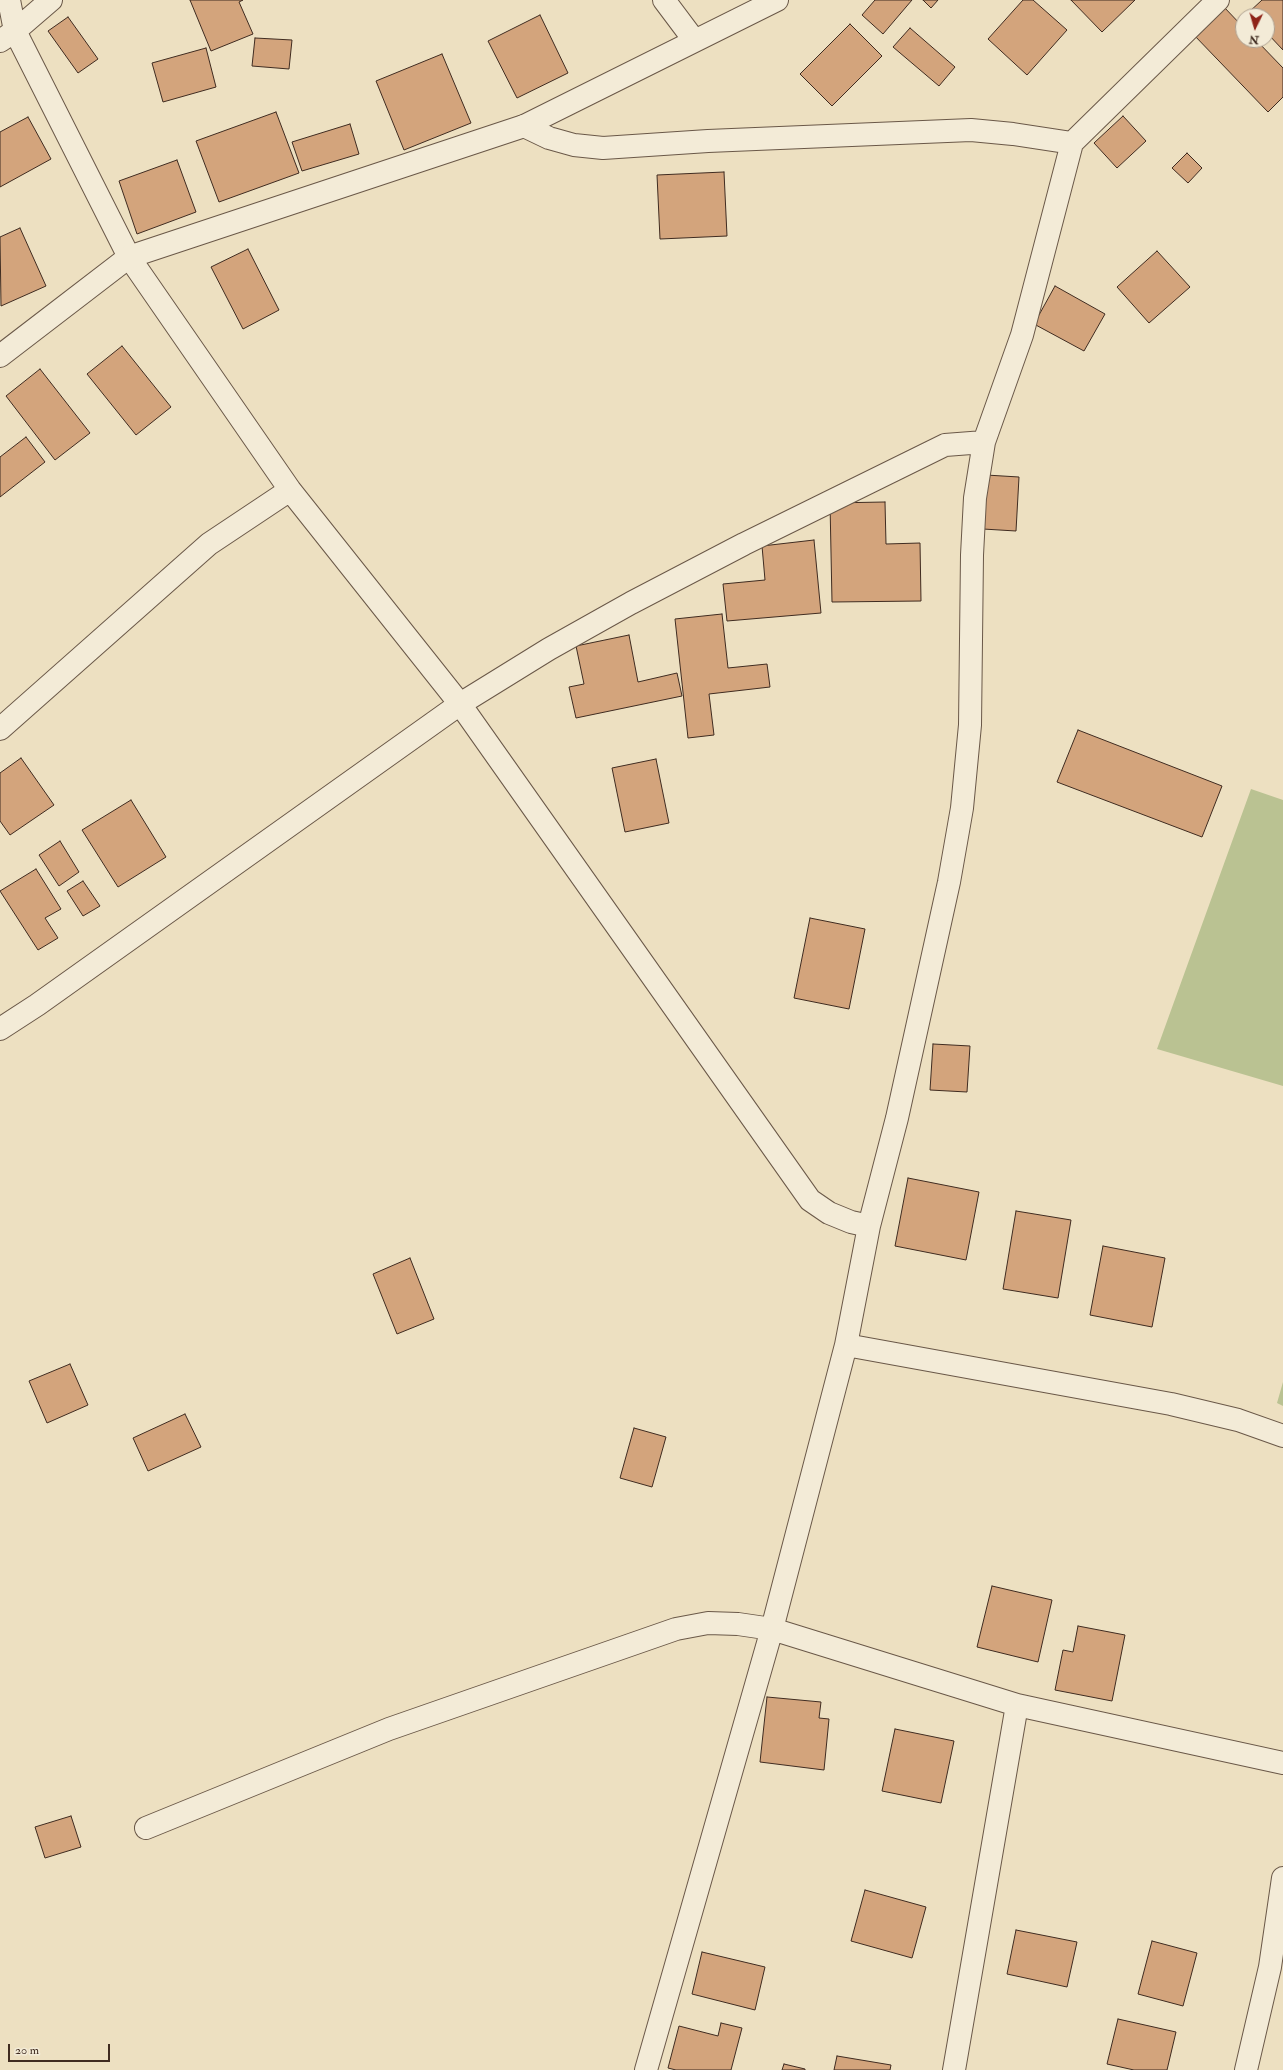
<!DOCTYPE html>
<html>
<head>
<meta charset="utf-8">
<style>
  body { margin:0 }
  #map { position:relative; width:1283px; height:2070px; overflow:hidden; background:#ede0c1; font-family:"IM FELL Double Pica",serif }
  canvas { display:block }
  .north { position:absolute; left:1235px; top:8px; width:40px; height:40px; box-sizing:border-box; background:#f3ebd7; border:1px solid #ab9e8e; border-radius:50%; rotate:185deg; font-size:11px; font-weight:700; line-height:16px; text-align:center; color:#3f2b20 }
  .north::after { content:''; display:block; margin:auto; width:14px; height:18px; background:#8f2418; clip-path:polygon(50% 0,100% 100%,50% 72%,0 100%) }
  .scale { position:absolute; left:8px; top:2044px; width:102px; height:18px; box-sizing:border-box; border:2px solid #3f2b20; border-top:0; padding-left:5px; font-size:12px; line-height:14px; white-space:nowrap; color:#3f2b20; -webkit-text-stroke:3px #f3ebd7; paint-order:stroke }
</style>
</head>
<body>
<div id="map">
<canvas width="1283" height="2070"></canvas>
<div class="north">N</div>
<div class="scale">20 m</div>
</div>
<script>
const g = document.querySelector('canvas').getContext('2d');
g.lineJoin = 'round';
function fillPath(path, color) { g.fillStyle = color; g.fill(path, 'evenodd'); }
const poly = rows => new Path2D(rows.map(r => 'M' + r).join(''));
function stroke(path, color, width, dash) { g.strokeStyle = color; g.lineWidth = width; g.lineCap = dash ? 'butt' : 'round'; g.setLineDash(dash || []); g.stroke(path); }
fillPath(poly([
  [1251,789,1283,800,1283,1086,1157,1049],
  [1283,1382,1283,1406,1277,1403]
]), '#bac292');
const building = poly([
  [190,0,243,0,239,2,253,34,211,51,190,0],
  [875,0,912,0,883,34,862,15,875,0],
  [923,0,938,0,931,8,923,0],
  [1023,0,1033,0,1067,30,1027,75,988,39,1023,0],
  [1071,0,1135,0,1102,32,1071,0],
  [1262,0,1283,0,1283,50,1267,33,1267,16,1251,16,1248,13,1262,0],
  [1223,6,1243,27,1243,40,1256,40,1283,68,1283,97,1268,112,1193,34,1223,6],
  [540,15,568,73,517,98,488,41,540,15],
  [68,17,98,59,78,73,48,31,68,17],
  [850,24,882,56,832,106,800,74,850,24],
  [910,28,955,67,939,86,893,47,910,28],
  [255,38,292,40,289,69,252,66,255,38],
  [206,48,216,87,163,102,152,63,206,48],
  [442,54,471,123,404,150,376,81,442,54],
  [276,112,299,173,219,202,196,141,276,112],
  [1123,116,1146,141,1117,168,1094,143,1123,116],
  [28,117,51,159,0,187,0,132,28,117],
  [350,124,359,154,302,171,292,142,350,124],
  [1187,153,1202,168,1188,183,1172,168,1187,153],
  [177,160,196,212,137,234,119,181,177,160],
  [724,172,727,236,660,239,657,175,724,172],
  [20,228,46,286,1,306,0,237,20,228],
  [248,249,279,310,243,329,211,267,248,249],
  [1157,251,1190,287,1149,323,1117,287,1157,251],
  [1055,286,1105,314,1084,351,1034,324,1055,286],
  [122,346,171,407,136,435,87,374,122,346],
  [40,369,90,433,55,460,6,396,40,369],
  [26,437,45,462,0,497,0,457,26,437],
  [986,475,1019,477,1016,531,983,529,986,475],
  [885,502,886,544,920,543,921,601,832,602,830,503,885,502],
  [814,540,821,613,727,621,723,584,765,580,762,546,814,540],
  [722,614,728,668,767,664,770,687,709,694,714,735,688,738,675,619,722,614],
  [629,635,638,682,677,673,682,696,576,718,569,687,584,684,576,646,629,635],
  [1078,730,1222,786,1202,837,1057,782,1078,730],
  [21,758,54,805,10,835,0,821,0,773,21,758],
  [656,759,669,823,625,832,612,768,656,759],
  [131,800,166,857,118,887,82,830,131,800],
  [60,841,79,872,59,886,39,855,60,841],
  [36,869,61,909,45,918,58,938,38,950,0,891,36,869],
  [83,881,100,906,83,916,67,891,83,881],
  [810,918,865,929,849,1009,794,998,810,918],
  [933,1044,970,1046,967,1092,930,1090,933,1044],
  [908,1178,979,1192,966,1260,895,1246,908,1178],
  [1016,1211,1071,1220,1058,1298,1003,1289,1016,1211],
  [1103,1246,1165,1258,1152,1327,1090,1315,1103,1246],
  [410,1258,434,1319,397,1334,373,1274,410,1258],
  [70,1364,88,1405,47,1423,29,1381,70,1364],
  [185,1414,201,1447,148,1471,133,1438,185,1414],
  [634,1428,666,1437,652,1487,620,1478,634,1428],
  [992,1586,1052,1600,1038,1662,977,1647,992,1586],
  [1078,1626,1125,1635,1112,1701,1055,1690,1063,1650,1073,1652,1078,1626],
  [767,1697,821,1702,819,1718,829,1719,824,1770,760,1762,767,1697],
  [895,1729,954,1741,941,1803,882,1791,895,1729],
  [71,1816,81,1847,45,1858,35,1827,71,1816],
  [865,1890,926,1907,912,1958,851,1941,865,1890],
  [1016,1930,1077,1942,1067,1987,1007,1974,1016,1930],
  [1152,1941,1197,1953,1183,2006,1138,1994,1152,1941],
  [702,1952,765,1967,755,2010,692,1994,702,1952],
  [1118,2019,1176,2032,1167,2070,1134,2070,1107,2064,1118,2019],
  [721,2023,742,2028,731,2070,676,2070,668,2068,679,2026,718,2036,721,2023],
  [837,2056,891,2065,890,2070,834,2070,837,2056],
  [784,2064,805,2069,805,2070,782,2070,784,2064]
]);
fillPath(building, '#d3a47c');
stroke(building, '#3f2b20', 1);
const minor = poly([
  [9,0,15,31,129,257,290,490,460,704,810,1200,829,1213,851,1222,869,1226],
  [664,0,694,40],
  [0,41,15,31,51,0],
  [524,126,549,138,574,145,603,148,708,141,971,130,1013,134,1072,143,1218,0],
  [0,729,209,544,290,490],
  [0,1029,37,1005,460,704,549,649,631,603,744,544,945,445,984,442],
  [846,1345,1171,1404,1238,1420,1283,1436],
  [146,1828,389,1729,676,1629,708,1623,738,1624,772,1629,1017,1705,1283,1763],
  [646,2070,772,1629,846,1345,869,1226,897,1118,949,882,962,808,970,725,972,555,975,498,984,442,1022,335,1072,143],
  [954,2070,1017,1705],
  [1246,2070,1270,1967,1283,1878]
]);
const tertiary = poly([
  [0,356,129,257,524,126,777,0]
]);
stroke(minor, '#6a5848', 24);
stroke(tertiary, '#6a5848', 24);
stroke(minor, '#f3ebd7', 22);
stroke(tertiary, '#f3ebd7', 22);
</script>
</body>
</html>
